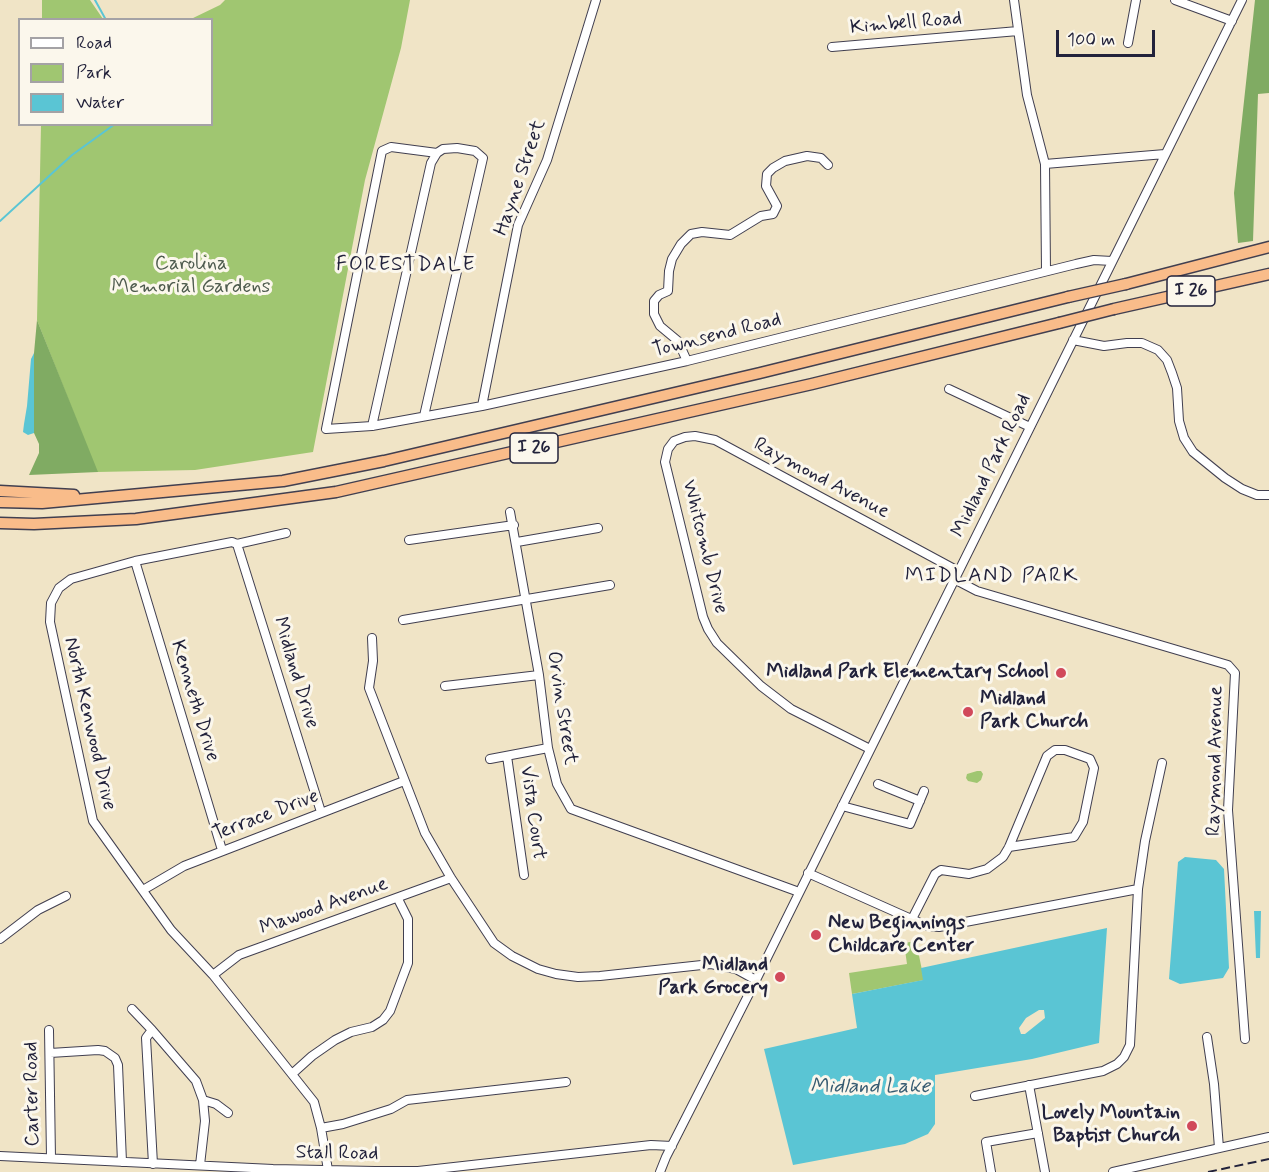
<!DOCTYPE html>
<html>
<head>
<meta charset="utf-8">
<style>
  body { margin:0 }
  #map { position:relative; width:1269px; height:1172px; overflow:hidden; background:#f0e4c6; font-family:Mynerve,sans-serif }
  canvas { display:block }
  .legend { position:absolute; left:18px; top:18px; width:195px; height:108px; box-sizing:border-box; background:#fbf7ec; border:2px solid #a4a2a5; margin:0; padding:8px 10px; list-style:none; font-size:18px; color:#22223b }
  .legend li { display:flex; align-items:center; gap:12px; height:30px }
  .legend b { width:30px; border:2px solid #a4a2a5 }
  .scale { position:absolute; left:1056px; top:30px; width:99px; height:27px; box-sizing:border-box; border:3px solid #22223b; border-top:0; padding-left:8px; font-size:18px; line-height:21px; white-space:nowrap; color:#22223b; -webkit-text-stroke:4px #fbf7ec; paint-order:stroke }
</style>
</head>
<body>
<div id="map">
<canvas width="1269" height="1172"></canvas>
<ul class="legend">
<li><b style="height:8px;background:#fff"></b>Road</li>
<li><b style="height:16px;background:#a0c671"></b>Park</li>
<li><b style="height:16px;background:#5ac5d4"></b>Water</li>
</ul>
<div class="scale">100 m</div>
</div>
<script>
const g = document.querySelector('canvas').getContext('2d');
g.lineJoin = 'round';
function fillPath(path, color) { g.fillStyle = color; g.fill(path, 'evenodd'); }
const poly = rows => new Path2D(rows.map(r => 'M' + r).join(''));
function stroke(path, color, width, dash) { g.strokeStyle = color; g.lineWidth = width; g.lineCap = dash ? 'butt' : 'round'; g.setLineDash(dash || []); g.stroke(path); }
function write(font, color, halo, rows, align = 'center') {
  g.font = font + ' Mynerve,sans-serif'; g.lineWidth = 6; g.setLineDash([]); g.textBaseline = 'middle'; g.strokeStyle = halo; g.fillStyle = color; for (const [text, x, y, turn = 0] of rows) {
    g.save(); g.translate(x, y); g.rotate((+turn || 0) * Math.PI / 180); g.textAlign = isNaN(turn) ? turn : align; if (halo) g.strokeText(text, 0, 0); g.fillText(text, 0, 0); g.restore();
  }
}
fillPath(poly([
  [42,0,90,0,103,19,42,19],
  [225,0,410,0,401,48,365,180,313,452,195,470,97,472,37,320,41,125,212,124,212,20,191,19,220,5],
  [977,771,981,771,983,774,981,780,977,783,968,781,966,778,967,774],
  [916,941,924,980,852,994,849,973,907,964,904,943]
]), '#a0c671');
fillPath(poly([
  [1255,0,1269,0,1269,93,1258,94,1253,241,1238,243,1234,193],
  [37,320,98,472,29,475,39,453,39,444,34,433,34,353]
]), '#80ab63');
fillPath(poly([
  [34,353,34,433,28,435,23,432,24,424,27,406,31,359],
  [1185,857,1216,860,1224,869,1229,968,1223,978,1180,984,1169,979,1178,862],
  [1254,911,1261,911,1260,958,1256,958],
  [1107,928,1099,1043,1032,1059,935,1075,935,1124,928,1134,905,1144,793,1165,764,1049,857,1028,852,994,923,980,921,968],
  [1039,1010,1044,1010,1045,1018,1025,1034,1021,1034,1019,1028,1026,1018]
]), '#5ac5d4');
stroke(poly([
  [95,0,106,20],
  [0,221,72,155,115,124]
]), '#5ac5d4', 2);
const minor = poly([
  [1014,0,1027,95,1045,164,1046,271],
  [1175,0,1232,21],
  [1128,43,1136,0],
  [832,47,1018,31],
  [437,153,391,147,382,151,326,429,372,426,482,406,687,361,1076,264,1094,260,1112,261],
  [1045,164,1165,154],
  [1073,340,1104,346,1127,343,1142,343,1158,350,1167,360,1172,373,1177,388,1179,421,1184,438,1193,452,1225,478,1242,489,1257,495,1269,495],
  [687,361,678,341,660,326,654,314,654,301,659,295,668,291,669,271,672,259,681,244,691,234,702,232,730,235,761,216,773,214,777,206,766,186,767,174,773,168,785,161,807,156,821,158,828,165],
  [949,389,1030,427],
  [482,406,518,225,547,160,596,0],
  [372,426,431,163,437,153,443,149,457,148,475,151,483,158,424,416],
  [510,512,539,675,548,748,557,784,571,809,799,892],
  [286,533,237,544,232,542,135,561,71,579,59,588,51,603,50,622,93,821,171,930,213,975,314,1102,321,1128,328,1170],
  [409,540,514,525],
  [517,542,598,528],
  [237,544,321,812],
  [135,561,222,850],
  [954,579,977,591,1228,665,1235,673,1228,810,1245,1039],
  [403,620,610,585],
  [372,638,373,661,369,688,425,833,451,878,494,943,512,956,538,969,556,974,578,977,600,976,711,964,736,969,756,980],
  [445,686,539,675],
  [870,749,791,709,761,686,717,643,708,629,703,617,665,462,668,449,674,441,685,437,695,436,715,440,958,571],
  [507,756,524,875],
  [490,759,548,748],
  [878,784,920,801],
  [842,806,910,824,924,791],
  [808,873,927,926,939,927,1138,889],
  [143,890,184,866,404,781],
  [912,919,935,874,941,870,969,874,987,869,1003,857,1009,847,1047,756,1055,750,1065,750,1090,759,1094,768,1083,822,1074,837,1009,847],
  [0,939,38,910,66,896],
  [213,975,239,955,451,878],
  [132,1009,152,1030],
  [49,1030,51,1158],
  [1207,1037,1214,1084,1219,1148],
  [50,1053,98,1050,105,1051,115,1058,118,1065,122,1162],
  [292,1074,312,1056,335,1040,351,1032,372,1027,383,1020,390,1011,408,963,408,919,398,899],
  [1029,1085,1045,1172],
  [975,1096,1103,1071,1117,1064,1124,1057,1130,1045,1138,889,1145,841,1162,763],
  [203,1100,216,1104,228,1113],
  [321,1128,343,1124,391,1109,407,1100,566,1082],
  [0,1156,273,1169,375,1171,418,1171,651,1145,672,1146],
  [153,1164,146,1038,152,1030,196,1081,203,1100,205,1121,200,1165],
  [660,1172,666,1157,756,980,1242,0],
  [991,1172,986,1142,1038,1133],
  [1113,1172,1269,1137]
]);
const highway = poly([
  [1126,284,1269,247],
  [1114,309,1269,274],
  [0,491,74,495],
  [0,502,42,503,283,481,384,461,760,373,1068,297],
  [0,523,34,524,136,519,336,492,812,384,1059,323]
]);
stroke(minor, '#413f50', 10);
stroke(highway, '#413f50', 13);
stroke(minor, '#fff', 8);
stroke(highway, '#f9bc8a', 10);
stroke(poly([
  [1208,1172,1269,1159]
]), '#22223b', 2, [9, 4.5]);
const highwayBridge = poly([
  [1068,297,1126,284],
  [1059,323,1114,309]
]);
stroke(highwayBridge, '#413f50', 13, []);
stroke(highwayBridge, '#f9bc8a', 10);
for (const [x, y, r, color] of [
  [1061,673,6,"#d1495b"],
  [968,712,6,"#d1495b"],
  [816,935,6,"#d1495b"],
  [780,977,6,"#d1495b"],
  [1192,1126,6,"#d1495b"]
]) { const dot = new Path2D(); dot.arc(x, y, r, 0, 2 * Math.PI); g.fillStyle = color; g.fill(dot); stroke(dot, '#fbf7ec', 2); }
for (const [x, y, w] of [
  [1191,291,48],
  [534,448,48]
]) { const box = new Path2D(); box.roundRect(x - w / 2, y - 15, w, 30, 4.5); g.fillStyle = '#fbf7ec'; g.fill(box); stroke(box, '#22223b', 1.5); }
write('bold 18px', '#22223b', null, [
  ["I 26",1191,291],
  ["I 26",534,448]
]);
write('20px', '#22223b', '#fbf7ec', [
  ["Kimbell Road",906,24,-5],
  ["Hayne Street",521,178,-71],
  ["Townsend Road",717,336,-14],
  ["Midland Park Road",992,466,-64],
  ["Raymond Avenue",821,479,28],
  ["Whitcomb Drive",704,547,76],
  ["Midland Drive",295,673,73],
  ["Kenneth Drive",194,701,73],
  ["Orvin Street",561,708,81],
  ["North Kenwood Drive",89,724,77],
  ["Raymond Avenue",1216,761,-89],
  ["Vista Court",532,813,82],
  ["Terrace Drive",266,816,-21],
  ["Mawood Avenue",324,907,-20],
  ["Carter Road",33,1094,-91],
  ["Stall Road",337,1154,1]
]);
write('20px', '#4e5b4e', '#fbf7ec', [
  ["Carolina",191,265],
  ["Memorial Gardens",191,288]
]);
write('bold 20px', '#22223b', '#fbf7ec', [
  ["Midland Park Elementary School",1049,673],
  ["Midland",980,700,"left"],
  ["Park Church",980,723,"left"],
  ["New Beginnings",828,924,"left"],
  ["Childcare Center",828,947,"left"],
  ["Midland",768,966],
  ["Park Grocery",768,989],
  ["Lovely Mountain",1180,1114],
  ["Baptist Church",1180,1137]
], 'right');
g.letterSpacing = '1.5px';
write('21px', '#22223b', '#fbf7ec', [
  ["FORESTDALE",406,266],
  ["MIDLAND PARK",992,577]
]);
g.letterSpacing = '0px';
write('italic 21px', '#365b71', '#fbf7ec', [
  ["Midland Lake",870,1088]
]);
</script>
</body>
</html>
